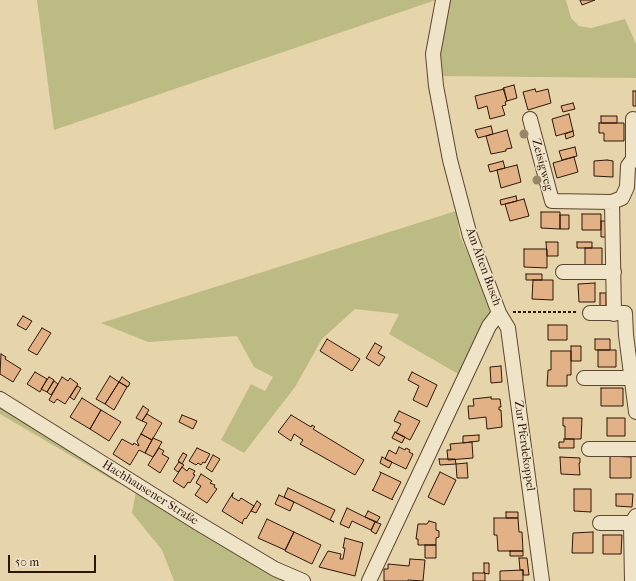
<!DOCTYPE html>
<html>
<head>
<meta charset="utf-8">
<style>
  body { margin:0 }
  #map { position:relative; width:636px; height:581px; overflow:hidden; background:#e6d4aa; font-family:"IM FELL French Canon",serif }
  canvas { display:block }
  .scale { position:absolute; left:8px; top:555px; width:88px; height:18px; box-sizing:border-box; border:2px solid #2e1709; border-top:0; padding-left:5px; font-size:12px; line-height:14px; white-space:nowrap; color:#2e1709; -webkit-text-stroke:3px #efe3c8; paint-order:stroke }
</style>
</head>
<body>
<div id="map">
<canvas width="636" height="581"></canvas>
<div class="scale">50 m</div>
</div>
<script>
const g = document.querySelector('canvas').getContext('2d');
g.lineJoin = 'round';
function fillPath(path, color) { g.fillStyle = color; g.fill(path, 'evenodd'); }
const poly = rows => new Path2D(rows.map(r => 'M' + r).join(''));
function stroke(path, color, width, dash) { g.strokeStyle = color; g.lineWidth = width; g.lineCap = dash ? 'butt' : 'round'; g.setLineDash(dash || []); g.stroke(path); }
function write(font, color, halo, rows, align = 'center') {
  g.font = font + ' "IM FELL French Canon",serif'; g.lineWidth = 3; g.setLineDash([]); g.textBaseline = 'middle'; g.strokeStyle = halo; g.fillStyle = color; for (const [text, x, y, turn = 0] of rows) {
    g.save(); g.translate(x, y); g.rotate((+turn || 0) * Math.PI / 180); g.textAlign = isNaN(turn) ? turn : align; if (halo) g.strokeText(text, 0, 0); g.fillText(text, 0, 0); g.restore();
  }
}
fillPath(poly([
  [37,0,436,0,54,130],
  [447,0,566,0,571,18,579,26,591,28,625,19,636,44,636,78,440,76,438,61],
  [456,211,460,236,493,310,460,375,389,334,399,314,355,309,322,339,295,387,244,453,221,440,251,384,265,391,273,377,254,367,237,336,148,342,101,323],
  [0,390,42,418,121,485,0,414],
  [136,491,290,581,174,581,162,550,132,513]
]), '#bdbb84');
const building = poly([
  [580,0,595,0,582,5,580,0],
  [514,85,517,98,507,101,503,88,514,85],
  [504,89,507,101,505,102,506,105,502,106,505,115,490,119,487,106,478,109,475,96,504,89],
  [535,89,536,92,548,89,551,103,528,110,523,92,535,89],
  [633,91,636,91,636,106,633,106,633,91],
  [573,103,575,109,563,112,561,106,573,103],
  [569,114,573,131,556,136,552,119,569,114],
  [601,116,617,116,617,123,601,123,601,116],
  [599,123,624,123,624,141,604,141,604,133,599,133,599,123],
  [491,126,493,134,478,138,475,130,491,126],
  [507,130,512,148,506,149,506,151,491,154,486,136,507,130],
  [573,131,574,136,566,139,565,134,573,131],
  [575,147,577,156,562,160,559,151,575,147],
  [574,157,578,172,557,178,553,163,574,157],
  [607,160,613,161,613,177,594,176,594,161,607,160],
  [503,161,505,168,490,172,488,165,503,161],
  [517,165,521,182,501,188,497,170,517,165],
  [516,196,517,201,501,205,500,200,516,196],
  [524,199,529,216,510,221,505,204,524,199],
  [541,212,560,212,560,229,541,228,541,212],
  [582,214,601,214,601,230,582,230,582,214],
  [560,215,569,215,569,229,560,229,560,215],
  [601,221,606,221,606,237,601,237,601,221],
  [546,242,558,242,558,256,547,256,546,242],
  [577,242,592,242,592,248,577,248,577,242],
  [585,248,602,248,602,268,585,267,585,248],
  [524,249,547,249,547,268,524,267,524,249],
  [526,274,542,274,542,280,526,280,526,274],
  [533,280,553,280,553,300,532,299,533,280],
  [595,283,595,302,579,302,578,284,595,283],
  [600,293,606,293,606,306,600,306,600,293],
  [23,316,32,321,26,330,17,325,23,316],
  [548,325,567,325,567,340,548,340,548,325],
  [42,328,51,333,37,355,28,350,42,328],
  [327,339,360,359,352,371,320,351,327,339],
  [595,339,610,339,610,350,595,350,595,339],
  [375,343,382,347,378,353,385,357,379,366,366,358,375,343],
  [571,346,581,346,581,361,571,361,571,346],
  [598,350,616,350,616,367,598,367,598,350],
  [551,351,571,351,571,375,567,375,567,386,547,386,548,370,551,370,551,351],
  [1,354,6,357,5,359,21,369,13,382,0,374,1,354],
  [501,366,502,382,491,383,490,367,501,366],
  [35,372,47,379,40,392,27,384,35,372],
  [412,372,437,385,427,407,413,400,419,386,408,380,412,372],
  [110,376,119,382,105,404,96,399,110,376],
  [49,377,54,380,47,392,41,389,49,377],
  [62,377,68,381,70,378,78,384,65,404,57,399,54,403,49,400,62,377],
  [122,377,130,383,128,387,119,382,122,377],
  [54,381,58,384,51,395,47,392,54,381],
  [119,382,127,387,114,410,105,404,119,382],
  [77,386,81,388,74,400,70,397,77,386],
  [601,388,623,388,623,406,601,406,601,388],
  [491,397,491,399,500,399,501,407,499,407,499,410,501,410,502,427,487,429,486,417,469,419,468,406,474,406,473,399,491,397],
  [82,398,101,410,90,429,70,417,82,398],
  [143,406,149,410,142,421,136,418,143,406],
  [101,410,121,422,109,441,90,429,101,410],
  [399,411,420,421,410,440,396,433,401,424,394,421,399,411],
  [147,414,162,423,152,440,141,434,147,423,142,421,147,414],
  [182,415,197,421,193,429,179,422,182,415],
  [291,415,311,427,312,425,315,427,313,429,364,460,355,475,300,444,303,440,294,434,291,441,278,432,291,415],
  [563,418,582,418,581,439,565,439,565,426,563,426,563,418],
  [607,418,625,418,625,436,607,436,607,418],
  [395,432,405,437,402,443,392,438,395,432],
  [141,434,152,440,145,453,139,450,130,465,113,454,122,439,133,445,134,443,139,446,137,441,141,434],
  [479,435,479,441,463,443,463,436,479,435],
  [153,438,162,442,153,457,145,453,153,438],
  [564,439,574,439,574,448,559,448,559,442,564,442,564,439],
  [472,442,473,458,448,460,447,450,451,450,450,444,472,442],
  [399,447,405,450,406,448,410,450,409,452,413,454,406,469,385,459,389,450,396,454,399,447],
  [159,448,164,451,162,454,169,458,160,473,148,465,159,448],
  [197,448,210,454,205,463,203,462,201,465,198,463,196,465,189,461,197,448],
  [183,453,187,455,182,464,178,461,183,453],
  [213,455,220,459,212,472,206,468,213,455],
  [610,456,631,457,631,478,610,478,610,456],
  [382,457,392,462,389,468,380,463,382,457],
  [560,457,580,458,580,463,579,463,580,475,561,474,560,457],
  [439,459,455,459,456,464,440,465,439,459],
  [179,462,184,465,178,472,174,469,179,462],
  [467,463,468,478,457,478,456,464,467,463],
  [182,467,187,471,189,468,195,471,193,474,195,475,190,483,188,482,184,488,173,481,182,467],
  [380,472,401,482,392,499,393,500,372,490,373,490,381,473,380,472],
  [440,472,456,480,444,505,428,497,440,472],
  [201,474,212,481,210,483,215,485,214,487,217,489,207,503,195,495,201,486,196,483,201,474],
  [288,488,335,510,330,520,334,522,284,497,288,488],
  [574,489,591,489,591,512,574,511,574,489],
  [233,493,232,497,239,501,241,498,254,506,246,519,245,518,244,519,242,523,243,524,222,511,233,493],
  [616,494,633,494,632,507,616,506,616,494],
  [279,495,294,502,290,511,275,504,279,495],
  [257,501,261,504,256,513,251,511,257,501],
  [347,508,375,522,371,530,352,521,349,528,340,524,347,508],
  [368,511,380,517,377,522,365,517,368,511],
  [506,512,518,512,518,518,506,518,506,512],
  [494,518,518,518,519,532,522,532,523,551,498,551,497,535,494,535,494,518],
  [267,519,294,532,285,550,258,538,267,519],
  [429,521,436,523,436,530,439,531,439,537,436,538,436,545,418,545,418,539,416,539,418,524,427,524,429,521],
  [375,522,381,524,376,534,371,531,375,522],
  [294,532,321,545,312,564,285,551,294,532],
  [593,532,593,553,572,553,573,533,593,532],
  [603,535,622,535,621,554,603,554,603,535],
  [345,538,363,543,355,576,319,567,328,551,341,554,340,559,343,559,345,548,343,548,345,538],
  [425,545,436,545,436,558,425,558,425,545],
  [510,551,523,551,523,556,510,556,510,551],
  [519,558,527,558,529,575,523,575,523,570,520,570,519,558],
  [410,559,425,560,423,581,408,580,408,581,384,581,384,569,388,569,388,564,409,566,410,559],
  [484,563,489,563,489,574,484,573,484,563],
  [523,570,523,581,500,581,500,571,523,570],
  [473,573,485,573,485,581,473,581,473,573]
]);
fillPath(building, '#e3b186');
stroke(building, '#2e1709', 1);
const minor = poly([
  [443,0,433,54,436,86,450,160,470,236,499,313,508,328,542,581],
  [530,119,552,201,612,202,622,198,627,187,628,166,633,159,636,159],
  [633,119,633,159],
  [612,202,614,314],
  [563,272,614,272],
  [590,313,625,313,626,335,636,412],
  [584,378,632,378],
  [0,399,198,523,275,569,303,581],
  [589,449,636,449],
  [600,523,632,523],
  [369,581,489,326,499,313],
  [632,581,631,524,636,516]
]);
stroke(minor, '#5c4631', 16);
stroke(poly([
  [513,312,577,312]
]), '#2e1709', 2, [3, 2]);
stroke(minor, '#efe3c8', 14);
g.fillStyle = '#988766';
for (const [x, y] of [
  [524,134],
  [537,180]
]) { g.beginPath(); g.arc(x, y, 4.5, 0, 2 * Math.PI); g.fill(); }
write('12px', '#2e1709', '#efe3c8', [
  ["Zeisigweg",542,165,75],
  ["Am Alten Busch",483,267,70],
  ["Zur Pferdekoppel",524,446,82],
  ["Hachhausener Straße",150,493,32]
]);
</script>
</body>
</html>
